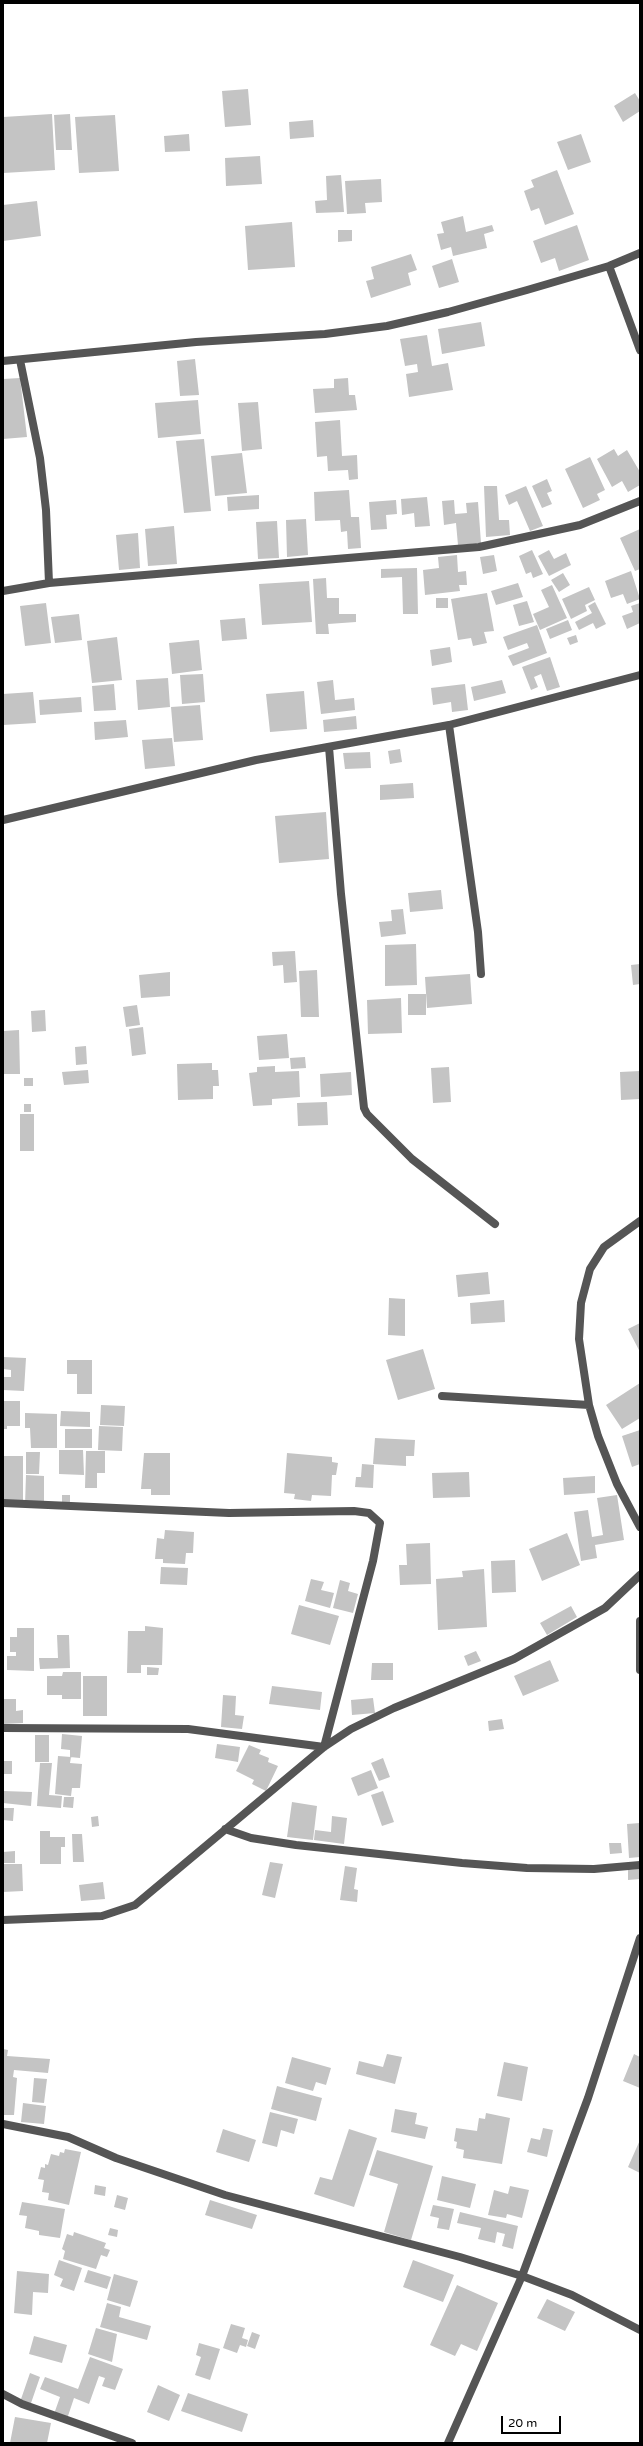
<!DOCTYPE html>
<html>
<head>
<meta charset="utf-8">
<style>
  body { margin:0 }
  #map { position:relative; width:643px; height:2446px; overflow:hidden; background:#fff; font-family:"Varela Round",sans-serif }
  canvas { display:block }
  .frame { position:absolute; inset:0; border:4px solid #000; pointer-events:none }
  .scale { position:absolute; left:501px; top:2416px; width:60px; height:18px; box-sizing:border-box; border:2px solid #000; border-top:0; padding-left:5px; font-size:12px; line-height:14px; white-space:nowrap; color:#000; -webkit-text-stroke:3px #fff; paint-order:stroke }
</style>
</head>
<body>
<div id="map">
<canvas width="643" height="2446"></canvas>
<div class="frame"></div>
<div class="scale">20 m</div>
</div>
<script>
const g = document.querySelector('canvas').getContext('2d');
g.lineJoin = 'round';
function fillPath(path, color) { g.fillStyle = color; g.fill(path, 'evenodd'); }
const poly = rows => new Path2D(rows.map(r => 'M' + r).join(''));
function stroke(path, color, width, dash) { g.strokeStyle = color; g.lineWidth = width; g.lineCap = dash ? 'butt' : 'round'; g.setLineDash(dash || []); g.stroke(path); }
fillPath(poly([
  [248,89,251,125,225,127,222,91],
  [635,93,640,101,640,111,623,122,614,106],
  [52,114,55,170,3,173,3,117],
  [70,114,72,150,56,150,54,115],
  [115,115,119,171,79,173,75,117],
  [313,120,314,137,290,139,289,122],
  [189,134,190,151,165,152,164,136],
  [581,134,591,162,568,170,557,142],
  [260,156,262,184,226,186,225,158],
  [557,170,574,214,545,225,539,208,531,211,524,191,534,187,531,180],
  [341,175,344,212,316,213,315,201,327,200,326,176],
  [381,179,382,202,365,203,366,213,347,214,345,181],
  [37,201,41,236,3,241,3,205],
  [463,216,466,232,492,225,494,231,484,234,487,248,453,256,451,247,441,250,437,234,444,233,441,222],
  [292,222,295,267,248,270,245,226],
  [577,225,589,260,559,271,555,258,541,263,533,241],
  [338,230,352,230,352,241,338,242],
  [411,254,417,270,408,273,411,285,371,298,366,281,374,279,371,267],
  [452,259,459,282,439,288,432,266],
  [481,322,485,346,442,354,438,329],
  [427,335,432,366,448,363,453,390,409,397,406,374,418,372,417,364,405,366,400,339],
  [195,359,199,395,180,396,177,361],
  [20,378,27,437,3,439,3,379],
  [348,378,349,395,355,395,357,410,315,413,313,389,334,388,334,379],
  [198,400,201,434,158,438,155,403],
  [258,402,262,449,242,451,238,403],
  [340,420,342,456,357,455,358,479,349,480,348,470,328,471,327,456,317,457,315,422],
  [204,439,211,511,184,513,176,441],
  [614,449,618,456,627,450,640,472,640,485,628,492,622,481,612,487,597,459],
  [242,453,247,493,215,496,211,456],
  [590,457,605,490,597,494,600,500,583,508,565,469],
  [547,479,552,491,547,493,552,504,542,508,532,486],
  [484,486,497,486,499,520,509,520,510,535,486,537],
  [526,486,543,526,530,531,517,501,509,505,505,495],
  [349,490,351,517,359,517,361,548,348,549,347,531,341,532,340,520,315,521,314,492],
  [259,495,259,509,228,511,227,497],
  [427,497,430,526,415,527,414,513,402,515,401,499],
  [396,500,397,514,386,515,387,529,371,530,369,502],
  [454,500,455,514,467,513,466,503,478,502,481,543,458,545,456,523,444,525,442,501],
  [306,519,308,555,287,557,286,520],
  [277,521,279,558,258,559,256,522],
  [174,526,177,564,148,566,145,529],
  [640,529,640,569,635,571,620,538],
  [138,533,140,568,119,570,116,535],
  [532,550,543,574,533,578,531,572,526,574,519,556],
  [549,550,554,559,566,553,571,565,549,576,538,556],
  [457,555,458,572,466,571,467,585,459,585,460,591,425,595,423,570,439,568,438,557],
  [494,555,497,571,483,574,480,557],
  [417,568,418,614,403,614,402,577,381,578,381,569],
  [631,571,640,599,627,604,623,594,611,598,605,581],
  [563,573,570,585,559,592,551,580],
  [326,578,327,598,339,598,339,614,356,614,356,622,328,624,329,634,316,634,313,579],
  [309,581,312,622,262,625,259,584],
  [518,583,523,597,496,605,491,591],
  [552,585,567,618,540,630,533,614,549,607,541,590],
  [589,587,595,600,585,605,587,611,571,619,562,599],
  [487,593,494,631,484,632,487,643,473,646,471,638,458,640,451,599],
  [436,598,448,598,448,608,436,608],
  [527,601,534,622,519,626,513,605],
  [595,602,606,624,596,629,593,623,579,630,575,622,592,613,588,606],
  [46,603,51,643,25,646,20,606],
  [640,603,640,623,627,629,622,616,633,612,631,606],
  [79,614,82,640,55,643,51,617],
  [245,618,247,639,222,641,220,620],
  [568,620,572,630,550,639,546,629],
  [537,625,547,653,513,666,508,656,529,648,527,643,508,650,503,637],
  [576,635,578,642,570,645,567,638],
  [117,637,122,680,92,683,87,641],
  [199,640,202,670,172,674,169,643],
  [450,647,452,662,432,666,430,650],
  [550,657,560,687,547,691,541,674,534,677,538,687,531,690,522,667],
  [203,674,205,702,182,704,180,675],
  [168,678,170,707,138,710,136,680],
  [333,680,335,700,354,698,355,710,321,714,317,682],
  [502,680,506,693,474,701,471,687],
  [114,684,116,710,94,711,92,686],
  [465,684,468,710,452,712,451,702,433,705,431,688],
  [304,691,307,729,270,732,266,694],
  [33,692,36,723,3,725,3,694],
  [81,697,82,712,40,715,39,700],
  [200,705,203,740,174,742,171,707],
  [356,716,357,729,324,732,323,720],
  [126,720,128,737,95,740,94,722],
  [172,738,175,766,145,769,142,740],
  [400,749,402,762,390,764,388,751],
  [370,752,371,768,345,769,343,753],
  [413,783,414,798,380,800,380,785],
  [326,812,329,859,279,863,275,816],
  [441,890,443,909,410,912,408,893],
  [403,909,406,934,381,937,379,922,392,921,391,910],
  [416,944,417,985,385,986,385,945],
  [295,951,297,982,284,983,283,965,273,966,272,952],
  [640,964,640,984,633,985,631,965],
  [317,970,319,1017,301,1017,299,971],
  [170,972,170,996,141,998,139,975],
  [470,974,472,1004,427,1008,425,977],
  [408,994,426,994,426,1015,408,1015],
  [401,998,402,1033,368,1034,367,1000],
  [137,1005,140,1025,126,1027,123,1007],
  [45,1010,46,1031,32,1032,31,1011],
  [143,1027,146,1054,132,1056,129,1029],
  [19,1030,20,1074,4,1074,3,1031],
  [287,1034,289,1058,259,1060,257,1036],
  [86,1046,87,1064,76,1065,75,1047],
  [305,1057,306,1068,291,1069,290,1058],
  [212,1063,212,1070,218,1070,219,1086,213,1086,213,1099,178,1100,177,1064],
  [275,1066,275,1072,299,1071,300,1097,272,1099,272,1105,253,1106,249,1073,257,1072,257,1067],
  [449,1067,451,1102,433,1103,431,1068],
  [88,1070,89,1083,64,1085,62,1072],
  [640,1071,640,1099,621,1100,620,1072],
  [351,1072,352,1095,321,1097,320,1074],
  [24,1078,33,1078,33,1086,24,1086],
  [327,1102,328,1125,298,1126,297,1103],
  [24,1104,31,1104,31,1112,24,1112],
  [20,1114,34,1114,34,1151,20,1151],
  [488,1272,490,1294,458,1297,456,1275],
  [389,1298,405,1299,405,1336,388,1335],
  [504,1300,505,1322,471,1324,470,1303],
  [640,1323,640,1352,628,1329],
  [423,1349,435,1389,398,1400,386,1360],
  [3,1357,26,1358,24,1391,3,1390,3,1377,11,1377,11,1370,3,1369],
  [67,1360,92,1360,92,1394,77,1394,77,1374,67,1374],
  [640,1383,640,1418,622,1429,606,1405],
  [3,1401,20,1401,20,1426,7,1426,7,1429,4,1429,4,1435],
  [101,1405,125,1406,124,1426,100,1425],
  [61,1411,90,1412,90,1427,60,1426],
  [25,1413,57,1414,57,1448,31,1448,30,1428,25,1428],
  [99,1426,123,1427,122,1451,98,1450],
  [65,1429,92,1429,92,1448,65,1448],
  [640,1430,640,1464,632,1467,622,1436],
  [375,1438,415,1440,414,1456,406,1456,406,1466,373,1464],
  [59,1450,83,1450,84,1475,59,1474],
  [86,1451,105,1451,105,1473,97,1473,97,1488,85,1488],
  [26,1452,40,1452,39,1474,26,1474],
  [144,1453,170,1453,170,1495,151,1495,151,1489,141,1489],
  [287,1453,332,1457,332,1462,338,1463,336,1475,332,1475,331,1496,312,1495,311,1501,294,1499,295,1494,284,1493],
  [3,1456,23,1456,23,1502,3,1502],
  [362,1464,374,1465,373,1488,355,1487,356,1477,361,1477],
  [469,1472,470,1497,433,1498,432,1473],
  [26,1475,44,1476,44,1505,25,1505],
  [595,1476,595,1493,564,1495,563,1478],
  [62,1495,70,1495,70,1503,62,1503],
  [617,1495,624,1540,595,1545,597,1558,581,1561,574,1512,588,1510,592,1537,603,1535,597,1498],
  [165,1530,194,1532,193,1553,186,1553,185,1564,163,1563,163,1559,155,1559,157,1538,164,1539],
  [567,1533,580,1565,542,1581,529,1549],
  [430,1543,431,1584,400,1585,399,1565,407,1565,406,1544],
  [515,1560,516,1592,492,1593,491,1561],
  [161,1567,188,1568,187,1585,160,1584],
  [484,1569,487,1627,438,1630,436,1579,463,1577,462,1571],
  [311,1579,324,1582,321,1590,334,1593,330,1608,305,1601],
  [340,1580,350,1583,348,1591,358,1594,353,1613,333,1608],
  [299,1605,339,1616,330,1645,291,1634],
  [571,1606,577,1617,547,1635,540,1623],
  [145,1626,163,1628,162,1665,141,1665,141,1673,127,1673,128,1631,145,1631],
  [17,1628,34,1628,34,1671,7,1670,7,1656,16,1656,16,1652,10,1652,10,1637,17,1637],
  [57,1635,69,1635,70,1668,40,1669,39,1658,58,1658],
  [476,1651,481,1661,468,1666,464,1656],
  [550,1660,559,1681,523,1696,514,1676],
  [372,1663,393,1663,393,1680,371,1680],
  [147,1667,159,1668,158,1675,147,1675],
  [63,1672,81,1672,81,1699,62,1699,62,1695,47,1695,47,1676,62,1676],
  [83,1676,107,1676,107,1716,83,1716],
  [272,1686,322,1692,320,1710,269,1704],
  [223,1695,236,1696,235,1715,244,1716,242,1729,221,1727],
  [373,1698,375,1713,352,1715,351,1700],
  [3,1699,16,1699,16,1711,23,1710,23,1723,3,1724],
  [502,1719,504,1729,489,1731,488,1721],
  [62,1734,82,1736,80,1758,70,1757,70,1750,61,1749],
  [35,1735,49,1735,49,1762,35,1762],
  [217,1744,240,1747,238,1762,215,1758],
  [249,1745,261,1750,259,1754,269,1758,268,1762,278,1766,266,1791,252,1784,254,1780,236,1771],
  [58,1756,71,1757,70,1763,82,1764,80,1788,72,1788,71,1796,55,1794],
  [383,1758,390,1777,379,1781,371,1763],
  [3,1761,12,1761,12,1774,3,1774],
  [40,1763,52,1763,49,1795,62,1796,61,1808,37,1806],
  [371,1770,378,1788,358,1796,351,1778],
  [3,1791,32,1792,31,1806,3,1803],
  [383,1791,394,1822,382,1826,371,1795],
  [64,1797,74,1797,73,1808,63,1807],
  [292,1802,317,1806,313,1840,287,1837],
  [3,1808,14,1808,13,1821,3,1820],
  [98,1816,99,1826,92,1827,91,1817],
  [332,1816,347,1818,344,1844,314,1840,315,1830,331,1832],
  [640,1823,640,1857,629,1858,627,1824],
  [40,1831,50,1831,50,1837,65,1837,65,1847,61,1847,61,1864,40,1864],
  [72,1834,82,1834,84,1862,73,1862],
  [609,1843,621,1843,622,1853,610,1854],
  [15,1851,15,1863,3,1863,3,1852],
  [270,1862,283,1864,275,1898,262,1895],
  [3,1864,22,1864,23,1891,3,1892],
  [345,1866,357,1868,354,1889,358,1890,357,1902,340,1900],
  [640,1869,640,1879,628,1880,628,1870],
  [103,1882,105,1899,81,1901,79,1885],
  [3,2049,8,2050,7,2056,50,2059,48,2073,14,2070,13,2077,17,2078,14,2115,3,2115],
  [387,2054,402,2057,395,2084,356,2074,359,2061,383,2067],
  [634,2054,640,2057,640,2088,623,2081],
  [292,2057,331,2068,326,2085,316,2082,313,2091,285,2083],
  [504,2062,528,2067,522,2101,497,2096],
  [34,2078,47,2079,44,2103,32,2102],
  [277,2086,322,2098,316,2121,271,2109],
  [23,2103,46,2106,44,2124,21,2122],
  [395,2109,417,2113,415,2124,428,2127,425,2139,391,2132],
  [270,2112,298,2119,294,2134,281,2130,277,2147,262,2143],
  [486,2113,510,2118,502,2164,463,2158,464,2150,456,2148,457,2142,454,2141,456,2128,477,2131,479,2118,485,2119],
  [543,2128,553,2130,547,2157,527,2152,531,2138,540,2140],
  [223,2129,256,2140,249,2162,216,2152],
  [349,2129,377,2138,354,2207,314,2194,320,2177,332,2180],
  [640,2140,640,2173,628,2167],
  [65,2149,81,2152,69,2205,48,2200,49,2193,42,2192,44,2180,38,2179,41,2167,45,2168,45,2164,48,2165,51,2154,59,2156,60,2152,64,2153],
  [377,2150,433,2166,411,2240,384,2232,398,2184,369,2175],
  [442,2176,476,2184,470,2208,437,2200],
  [95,2185,106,2187,105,2196,94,2194],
  [510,2186,529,2190,522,2218,507,2214,506,2218,488,2215,494,2190,508,2194],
  [117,2195,128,2198,125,2210,114,2207],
  [210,2200,257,2215,252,2229,205,2215],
  [22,2202,65,2209,60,2238,39,2235,39,2231,25,2228,27,2216,19,2215],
  [433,2205,454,2209,449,2230,437,2228,439,2218,430,2216],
  [460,2212,518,2226,513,2249,502,2246,505,2234,497,2232,495,2243,478,2239,481,2228,457,2223],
  [110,2228,118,2230,117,2237,108,2235],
  [74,2232,106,2243,104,2248,110,2250,107,2257,101,2255,96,2269,63,2259,65,2251,62,2249,67,2234,73,2236],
  [59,2260,82,2268,74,2291,60,2286,63,2279,54,2275],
  [413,2260,454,2275,443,2302,403,2287],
  [88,2270,111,2277,107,2289,84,2282],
  [17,2271,49,2274,48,2293,33,2292,32,2315,14,2313],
  [114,2274,138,2281,130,2307,107,2300],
  [457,2285,498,2303,477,2351,461,2344,455,2356,430,2345],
  [547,2299,575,2312,565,2331,537,2318],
  [107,2303,121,2307,119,2317,151,2326,147,2340,100,2327],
  [231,2324,245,2328,242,2338,248,2340,246,2347,240,2345,237,2353,223,2348],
  [96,2328,117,2334,112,2362,88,2354],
  [252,2332,260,2335,255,2349,247,2346],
  [34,2336,67,2345,62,2363,29,2354],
  [199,2343,220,2349,210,2380,195,2375,201,2357,196,2355],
  [90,2357,123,2369,115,2390,102,2386,105,2378,99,2376,89,2404,74,2398,67,2419,54,2414,60,2397,40,2389,45,2377,78,2389],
  [30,2373,40,2377,30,2406,20,2402],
  [158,2385,180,2395,169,2421,147,2412],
  [188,2393,248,2414,242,2432,181,2411],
  [15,2417,51,2423,47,2443,10,2443]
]), '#c4c4c4');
stroke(poly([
  [609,266,640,350],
  [20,360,40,458,46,510,49,583],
  [3,361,196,342,325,334,387,326,448,312,527,290,609,266,640,253],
  [3,591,49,583,479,547,580,525,640,501],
  [449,725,478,932,481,974],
  [329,747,341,894,364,1108,367,1114,412,1159,495,1224],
  [3,820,256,760,449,725,640,675],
  [640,1221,604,1247,590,1269,581,1303,579,1339,589,1405,598,1436,617,1484,640,1527],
  [442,1396,589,1405],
  [3,1503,229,1513,354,1511,369,1513,380,1523,373,1561,324,1747,188,1729,3,1728],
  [640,1621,640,1670],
  [225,1829,251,1838,296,1845,462,1863,527,1868,594,1869,640,1865],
  [3,1920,102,1916,135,1905,324,1747,351,1729,394,1708,514,1659,605,1608,640,1575],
  [3,2124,68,2137,116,2158,225,2195,460,2257,522,2276,572,2295,640,2330],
  [3,2394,22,2404,132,2443],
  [448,2443,522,2276,588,2098,640,1938]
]), '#555', 8);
</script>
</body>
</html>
